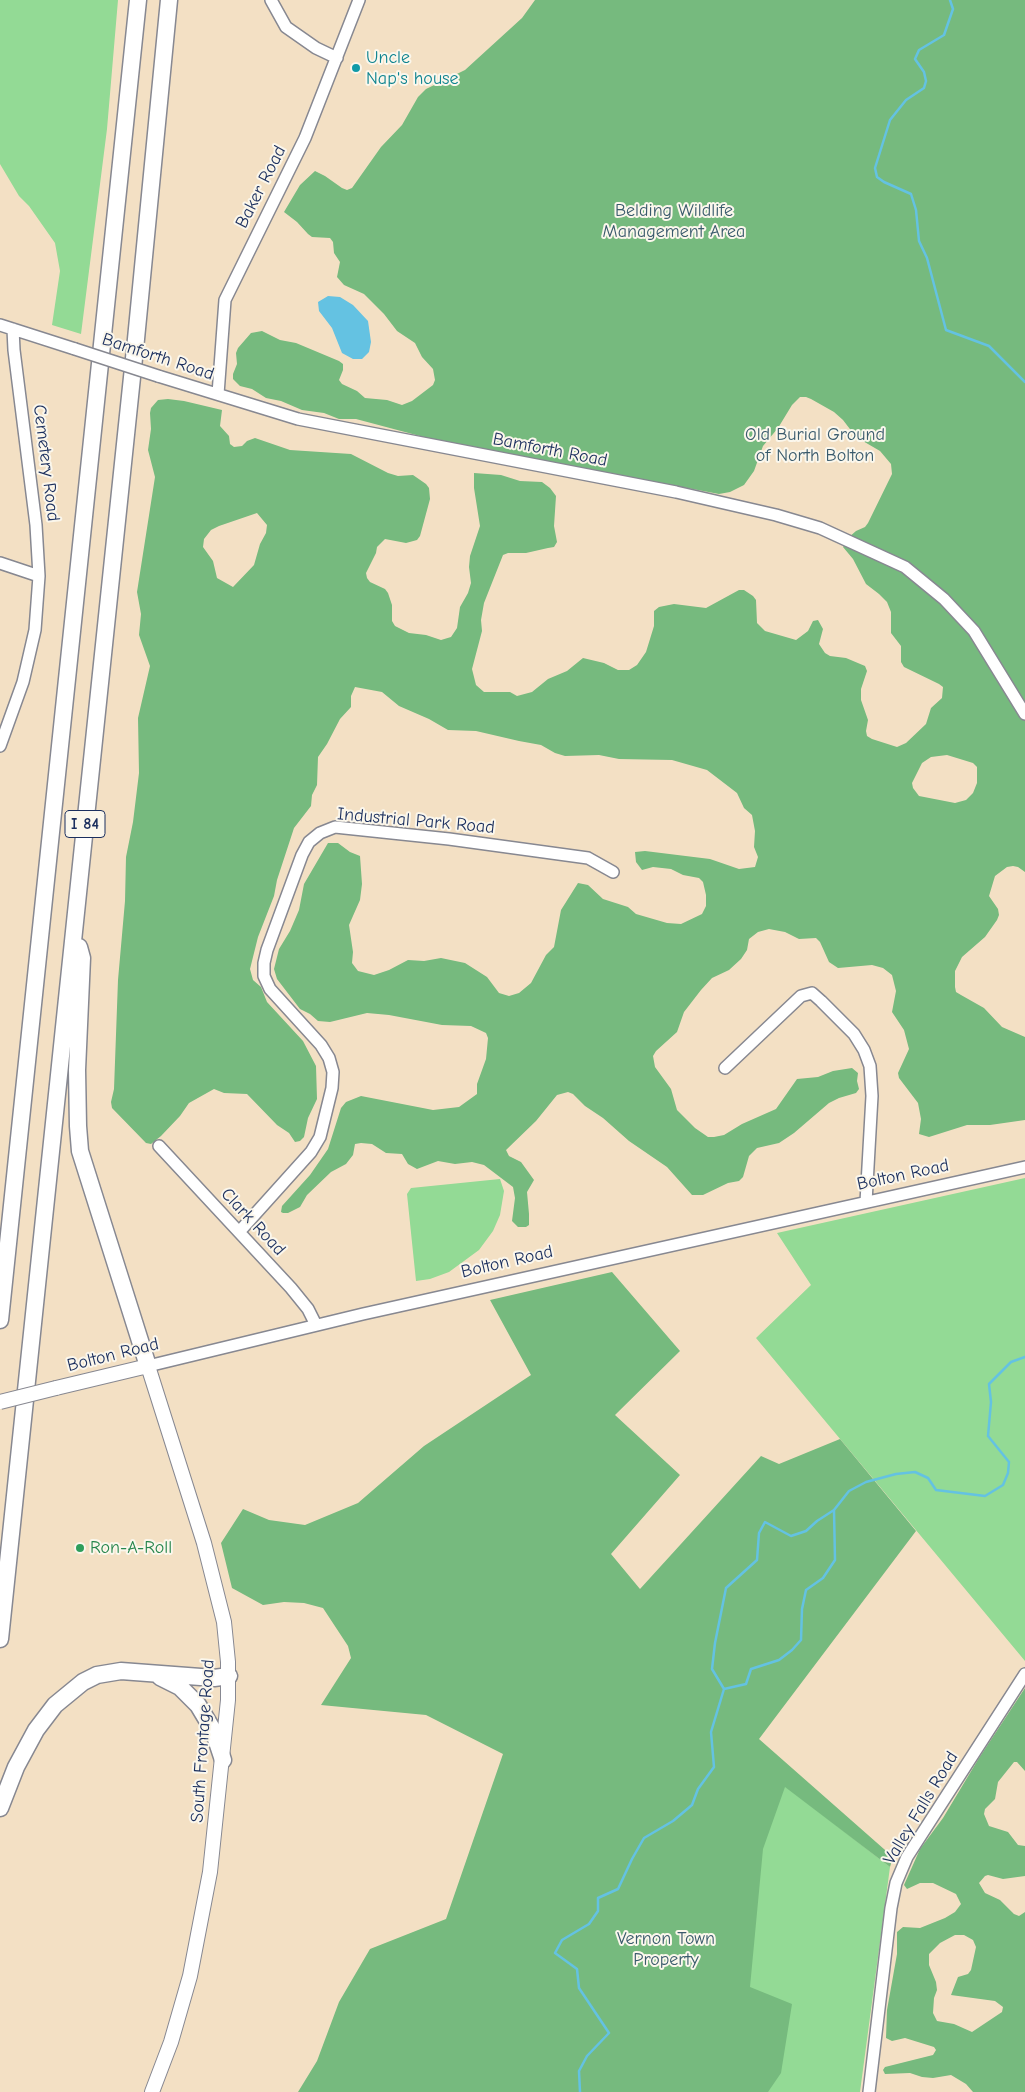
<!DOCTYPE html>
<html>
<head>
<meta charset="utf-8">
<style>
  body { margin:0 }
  canvas { display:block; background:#f3e0c4 }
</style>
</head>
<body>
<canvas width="1025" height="2092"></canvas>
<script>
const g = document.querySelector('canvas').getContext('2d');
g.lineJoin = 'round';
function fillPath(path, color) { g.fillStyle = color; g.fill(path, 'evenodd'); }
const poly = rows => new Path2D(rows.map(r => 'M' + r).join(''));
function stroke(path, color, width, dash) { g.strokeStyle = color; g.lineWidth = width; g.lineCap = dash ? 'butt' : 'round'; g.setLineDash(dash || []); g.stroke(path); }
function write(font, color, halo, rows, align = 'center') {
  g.font = font + ' "Comic Neue",sans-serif'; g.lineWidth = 4; g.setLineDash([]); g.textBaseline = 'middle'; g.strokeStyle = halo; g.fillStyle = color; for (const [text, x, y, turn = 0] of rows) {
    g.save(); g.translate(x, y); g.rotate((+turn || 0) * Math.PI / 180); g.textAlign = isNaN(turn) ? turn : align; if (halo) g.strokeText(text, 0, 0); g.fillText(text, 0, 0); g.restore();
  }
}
fillPath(poly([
  [0,0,118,0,107,129,81,334,52,325,60,271,55,243,29,206,19,196,0,164],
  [1025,1178,1025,1661,756,1338,811,1285,777,1233],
  [500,1179,504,1191,500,1215,493,1231,479,1250,449,1272,430,1279,416,1281,407,1194,411,1188],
  [725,1739,890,1867,860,2092,624,2092]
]), '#93da95');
fillPath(poly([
  [535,0,1025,0,1025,872,1018,867,1013,866,1007,867,995,876,989,896,998,909,999,915,997,920,985,937,962,957,955,971,955,987,956,992,961,995,984,1008,1002,1027,1025,1037,1025,1120,990,1125,967,1125,929,1137,919,1134,921,1119,918,1103,899,1078,898,1073,909,1049,904,1030,892,1012,896,991,892,975,883,968,872,965,838,968,829,962,820,942,816,938,799,939,785,932,769,929,758,932,749,939,747,950,741,959,729,970,712,978,701,990,684,1012,677,1032,656,1051,653,1056,655,1067,671,1089,677,1110,695,1128,708,1137,714,1137,724,1135,742,1124,776,1109,797,1079,818,1077,833,1071,852,1068,858,1073,857,1081,859,1089,856,1093,839,1098,829,1103,794,1133,779,1143,757,1148,749,1156,743,1177,739,1181,728,1183,703,1195,692,1195,667,1167,629,1141,603,1118,585,1106,573,1094,568,1092,557,1095,536,1121,506,1150,509,1156,521,1162,534,1180,527,1192,529,1214,529,1225,526,1227,518,1227,512,1221,515,1198,513,1187,484,1165,472,1162,455,1164,438,1161,417,1169,408,1164,402,1154,386,1153,372,1144,361,1143,355,1144,353,1155,346,1164,331,1172,307,1195,300,1207,288,1213,283,1213,281,1212,282,1206,310,1175,328,1149,341,1108,346,1102,361,1096,433,1110,459,1107,477,1094,477,1084,486,1059,488,1038,486,1033,471,1026,442,1025,389,1015,367,1013,330,1022,318,1021,310,1014,300,1009,277,979,274,969,279,949,290,931,299,910,304,884,328,843,338,843,350,852,360,856,362,884,360,900,349,925,353,952,352,963,358,971,374,975,389,970,408,960,424,961,441,958,465,963,487,977,499,993,509,996,519,993,531,983,546,955,554,947,561,910,578,883,588,885,603,899,628,907,636,914,667,923,681,924,702,914,706,906,706,895,703,882,699,878,683,875,671,869,653,867,642,870,636,862,635,852,645,851,710,859,739,869,755,867,758,857,754,847,755,831,752,815,744,808,737,793,707,770,672,760,619,759,599,755,565,756,555,753,541,745,519,741,476,731,448,730,429,719,399,706,382,692,355,687,351,696,351,707,340,719,327,744,318,757,317,785,312,795,311,806,294,828,277,880,274,896,258,937,250,969,253,980,261,987,267,1002,303,1041,316,1066,317,1099,308,1118,304,1137,300,1141,295,1142,289,1133,277,1125,247,1094,224,1093,214,1089,189,1103,180,1116,161,1136,151,1144,146,1143,112,1108,111,1102,114,1089,118,980,125,901,126,857,133,822,139,773,138,718,150,666,139,635,141,614,137,592,155,477,148,450,151,429,150,413,151,408,158,400,168,399,184,401,222,410,220,426,229,436,230,444,234,447,242,446,247,441,255,438,290,450,351,454,388,473,398,476,413,475,426,484,429,488,430,499,420,536,417,540,406,543,385,539,377,547,376,553,366,573,367,578,370,582,385,589,388,593,392,605,392,621,395,626,409,633,426,635,441,640,451,637,457,628,460,607,468,593,471,583,469,567,470,556,480,526,474,488,474,473,501,475,520,481,542,482,550,488,556,496,554,526,557,542,554,547,548,548,526,553,508,553,503,555,484,603,481,620,482,631,472,669,476,685,484,692,510,692,517,696,532,692,548,679,567,671,583,658,604,663,618,670,629,670,637,665,646,652,654,626,654,611,659,607,674,604,706,608,739,590,744,590,753,596,756,600,757,623,765,631,796,640,808,631,813,621,818,620,823,629,819,644,825,653,830,656,846,658,865,666,867,671,861,689,861,700,868,720,866,731,867,736,872,739,897,747,906,743,926,724,931,708,942,698,943,687,939,684,904,667,901,662,901,646,891,633,891,612,887,602,879,594,866,584,853,559,843,547,848,538,856,531,865,527,868,523,892,474,891,464,880,451,856,437,843,420,834,412,811,399,806,397,800,397,792,405,778,428,763,446,754,471,744,485,730,492,719,494,435,440,356,419,339,419,324,413,302,410,281,401,266,398,252,389,240,386,233,379,233,374,237,364,236,353,238,348,251,333,262,331,280,340,296,343,339,361,343,364,343,370,339,380,342,384,357,391,365,398,387,400,402,405,412,401,433,385,435,380,433,369,422,357,415,343,397,331,384,314,364,294,344,285,337,277,340,262,334,253,333,242,330,238,312,237,308,234,297,222,284,212,300,185,315,171,325,176,342,188,347,190,352,188,381,147,402,125,418,97,426,89,465,70,522,18],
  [257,513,267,525,266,533,260,544,254,565,233,587,217,578,213,561,203,547,204,539,211,530,219,526],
  [947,755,973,763,977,767,977,783,973,793,966,800,955,803,919,796,913,788,912,783,922,763,931,757],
  [612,1272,680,1351,615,1415,680,1475,611,1554,640,1589,761,1456,779,1464,840,1439,916,1531,759,1739,893,1857,890,1867,785,1787,763,1849,750,1987,792,2004,781,2073,768,2092,298,2092,317,2061,339,2002,370,1949,446,1919,503,1754,426,1715,321,1705,351,1658,348,1646,323,1608,304,1603,284,1602,263,1605,232,1588,221,1543,243,1509,269,1520,305,1525,358,1503,424,1446,531,1375,490,1300],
  [1025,1688,1025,1771,1017,1762,1014,1762,998,1782,995,1799,985,1809,984,1814,989,1826,1008,1832,1018,1845,1025,1846,1025,1876,1003,1879,988,1875,985,1876,979,1883,985,1893,1000,1900,1014,1914,1019,1916,1025,1912,1025,2092,973,2092,966,2084,951,2075,933,2078,922,2077,910,2073,885,2074,883,2070,885,2067,933,2055,936,2050,934,2047,905,2038,892,2041,886,2038,887,2010,897,1954,897,1932,903,1927,920,1928,945,1918,955,1912,961,1904,956,1894,933,1883,920,1883,907,1889,904,1885,920,1849,943,1818,979,1758],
  [955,1935,964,1935,973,1940,976,1947,971,1970,968,1974,958,1977,951,1995,995,2001,1003,2007,1002,2012,972,2032,954,2024,937,2021,933,2013,934,1998,937,1990,936,1982,929,1965,929,1954,940,1943]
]), '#76ba7e');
fillPath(poly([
  [328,296,340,297,353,305,368,321,371,342,369,352,362,359,353,359,342,353,332,328,319,311,318,302]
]), '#64c2e2');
stroke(poly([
  [950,0,953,9,944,35,919,50,915,59,924,72,926,81,924,88,906,100,890,120,875,168,877,177,884,182,911,194,916,210,919,241,927,258,946,330,989,346,1025,382],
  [724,1689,712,1669,715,1643,726,1588,757,1560,759,1533,765,1522,791,1536,806,1531,817,1521,834,1510],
  [580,2092,579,2071,587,2056,609,2033,579,1988,577,1969,555,1953,562,1940,589,1924,598,1911,598,1898,618,1889,632,1859,644,1838,673,1821,692,1805,698,1789,714,1767,711,1732,724,1689,746,1684,751,1669,779,1660,792,1650,801,1640,802,1609,806,1590,823,1578,835,1560,834,1510,849,1491,866,1482,896,1474,915,1472,928,1478,936,1490,985,1496,1003,1485,1008,1473,1009,1462,988,1436,991,1402,989,1384,1011,1362,1025,1357]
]), '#64c2e2', 2.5);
const minor = poly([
  [271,0,286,27,316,48,337,58],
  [0,325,75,349],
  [158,376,298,419,676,492,776,515,820,528,905,567,944,599,974,631,1025,714],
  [218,394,225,300,305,138,359,0],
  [0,563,39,576],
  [0,746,23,682,35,630,39,576,36,525,14,350,13,329],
  [725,1068,801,996,812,993,821,1001,854,1034,864,1050,870,1066,872,1096,866,1202],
  [159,1146,291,1288,308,1309,316,1325],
  [239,1232,311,1152,320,1137,332,1088,333,1072,329,1058,321,1045,270,989,264,976,264,963,267,950,302,855,309,842,320,833,335,827,449,839,588,858,613,872],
  [148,1366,363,1314,1025,1167],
  [869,2092,891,1908,896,1883,907,1857,1025,1674]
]);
const major = poly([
  [56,1388,148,1366,204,1543,224,1622,228,1662,228,1700,210,1872,190,1976,171,2042,152,2092]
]);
const highway = poly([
  [79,947,82,958,77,1070,78,1126,80,1151,148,1366],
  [0,1320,138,0],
  [0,1639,136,339,169,0],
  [160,1677,180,1687,198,1705,213,1730,223,1760],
  [0,1808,16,1767,36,1730,55,1705,83,1682,97,1675,121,1671,214,1678,229,1676]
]);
stroke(minor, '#878891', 14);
stroke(major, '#878891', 16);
stroke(highway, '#878891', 19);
stroke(minor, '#fff', 11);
stroke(major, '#fff', 14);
stroke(highway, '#fff', 16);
const minorBridge = poly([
  [75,349,158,376]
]);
const majorBridge = poly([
  [0,1402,56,1388]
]);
stroke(minorBridge, '#878891', 14, []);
stroke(majorBridge, '#878891', 16, []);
stroke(minorBridge, '#fff', 11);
stroke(majorBridge, '#fff', 14);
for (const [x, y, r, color] of [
  [356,68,5,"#0f9aa8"],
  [80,1548,5,"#2e9e5b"]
]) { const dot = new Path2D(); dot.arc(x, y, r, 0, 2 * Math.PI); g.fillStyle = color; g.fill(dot); stroke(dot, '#fbf7ec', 2); }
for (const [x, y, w] of [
  [85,824,40]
]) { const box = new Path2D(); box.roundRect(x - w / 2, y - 13.5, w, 27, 4); g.fillStyle = '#fbf7ec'; g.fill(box); stroke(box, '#1b2f5e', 1); }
write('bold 16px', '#1b2f5e', null, [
  ["I 84",85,824]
]);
write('18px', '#0d838f', '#fbf7ec', [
  ["Uncle",366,58],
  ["Nap's house",366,79]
], 'left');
write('18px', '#1b2f5e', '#fbf7ec', [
  ["Baker Road",261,187,-63],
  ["Bamforth Road",158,357,18],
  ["Bamforth Road",550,450,11],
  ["Cemetery Road",46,463,83],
  ["Industrial Park Road",416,821,5],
  ["Bolton Road",903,1175,-12],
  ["Clark Road",253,1222,47],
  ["Bolton Road",507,1262,-13],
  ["Bolton Road",113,1355,-14],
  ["South Frontage Road",203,1741,-86],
  ["Valley Falls Road",921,1808,-59]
]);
write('18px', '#395a6c', '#fbf7ec', [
  ["Belding Wildlife",674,211],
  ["Management Area",674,232],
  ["Old Burial Ground",815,435],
  ["of North Bolton",815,456],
  ["Vernon Town",666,1939],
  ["Property",666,1960]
]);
write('18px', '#27864d', '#fbf7ec', [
  ["Ron-A-Roll",90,1548]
], 'left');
</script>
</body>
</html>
